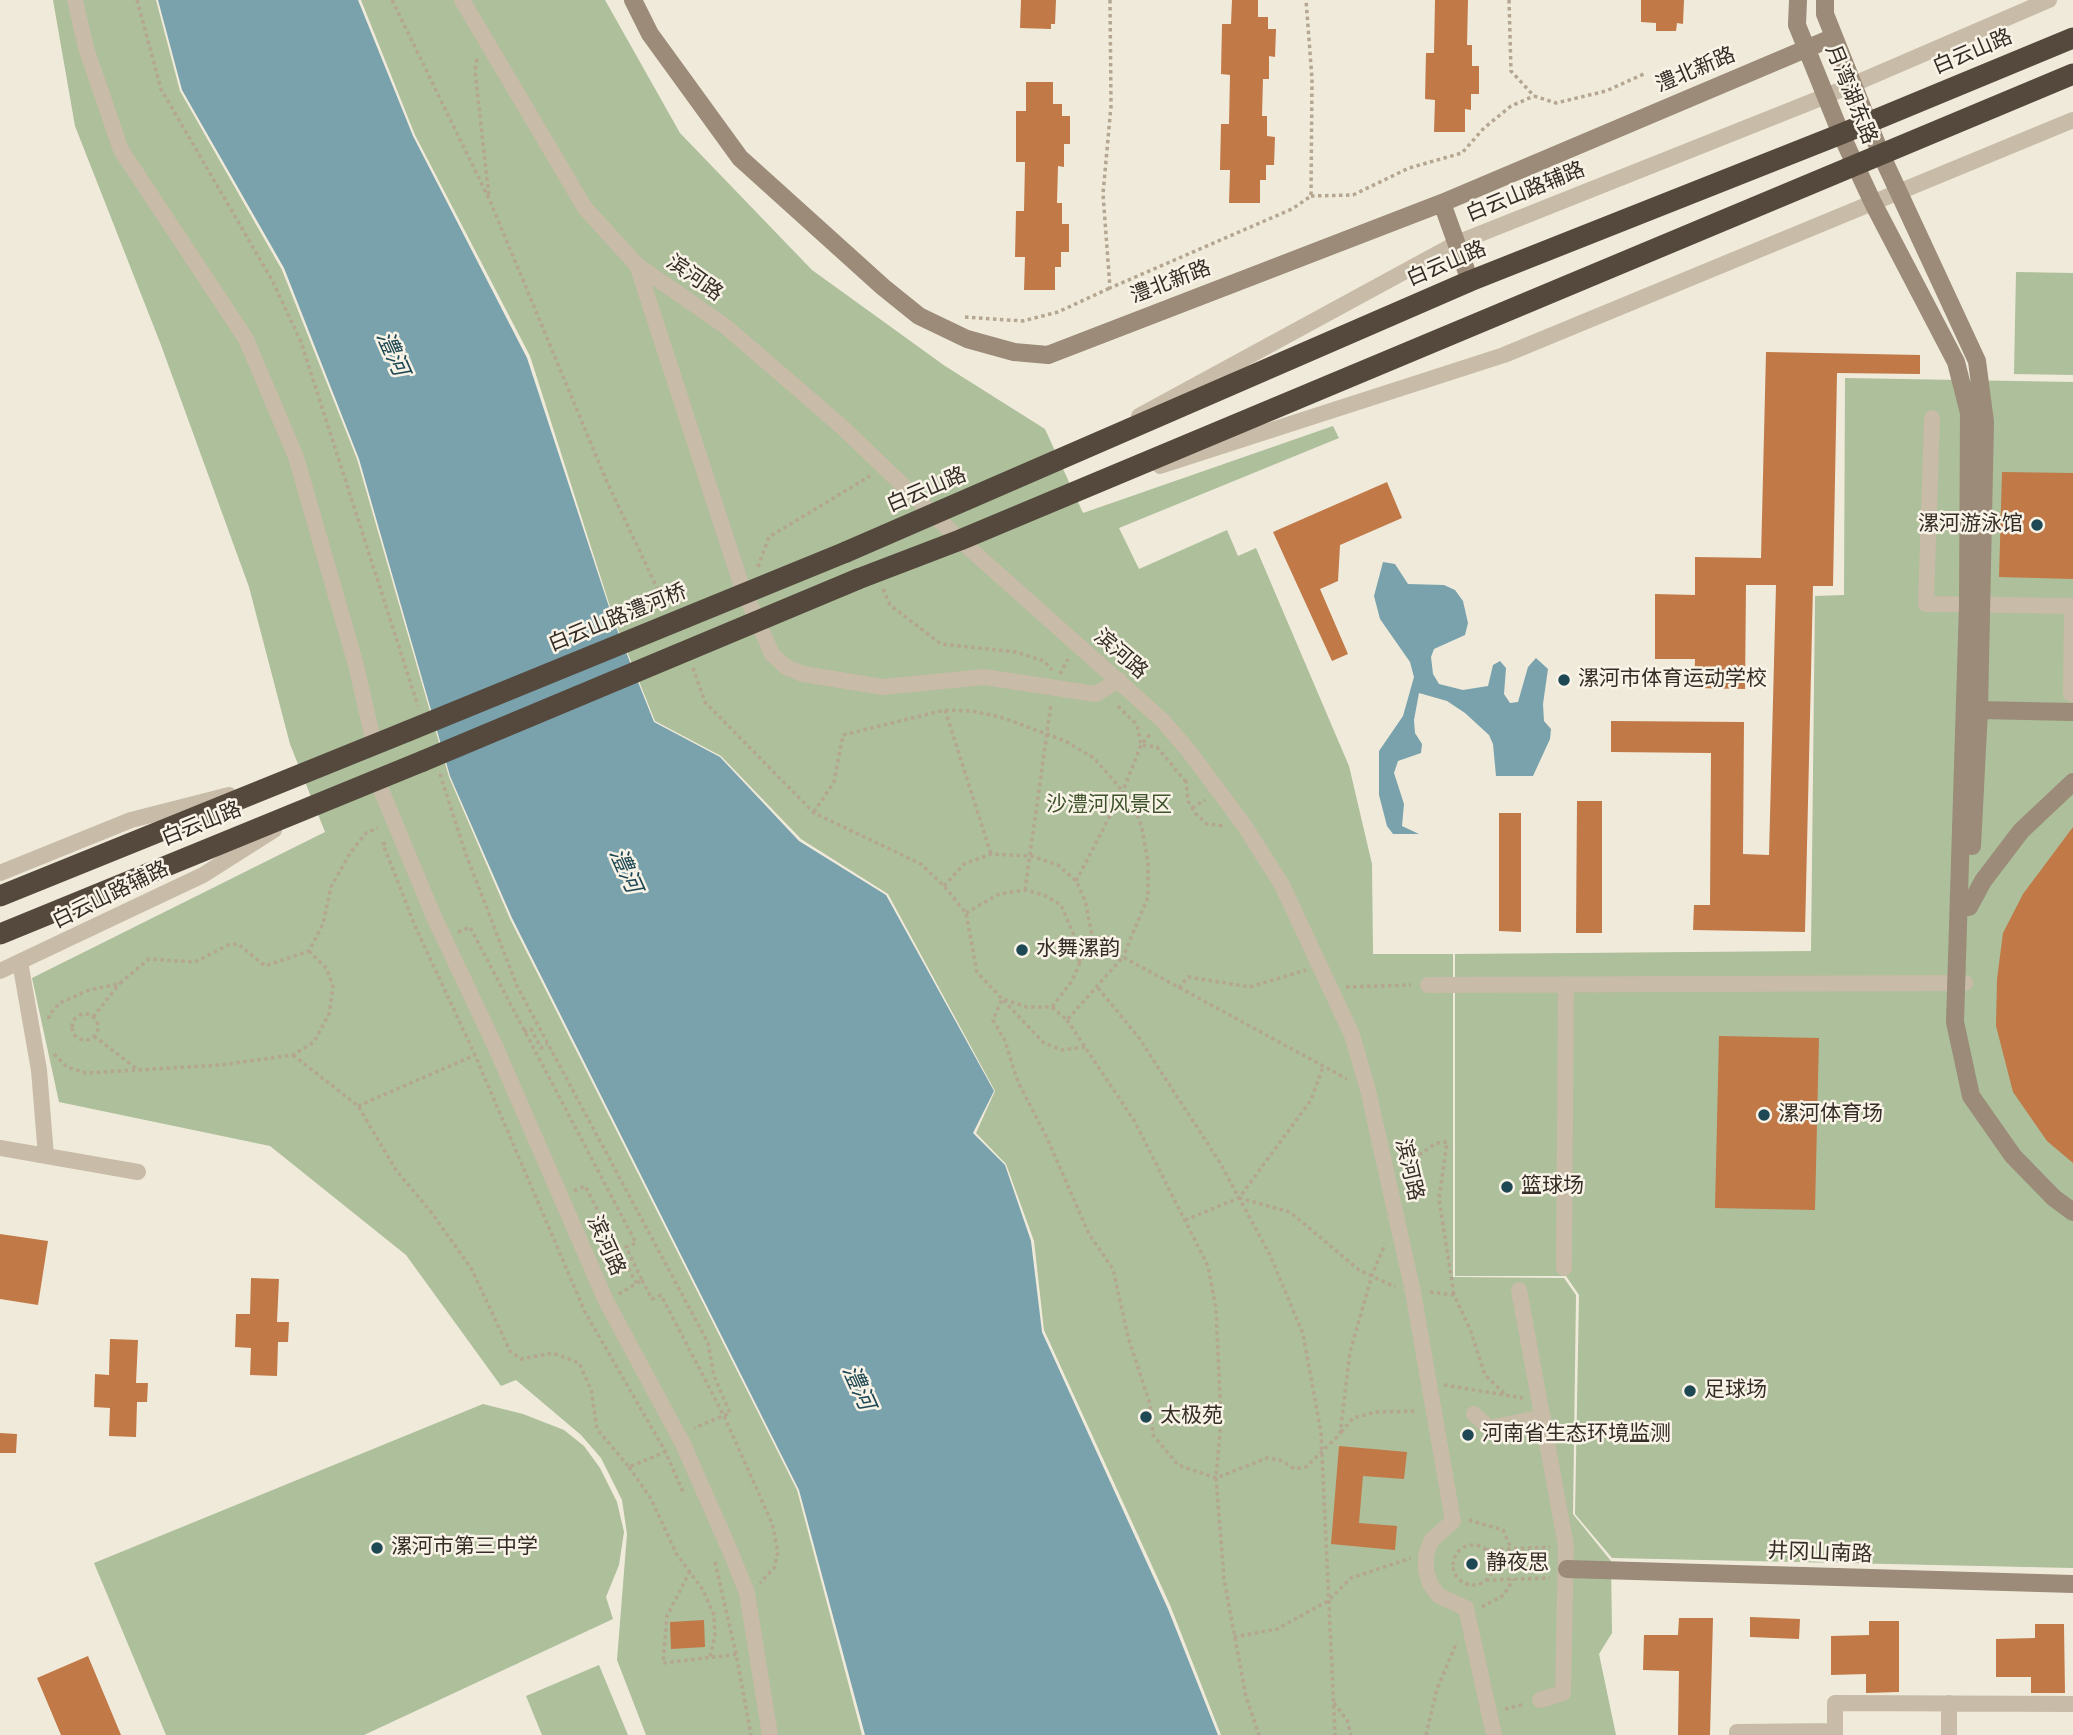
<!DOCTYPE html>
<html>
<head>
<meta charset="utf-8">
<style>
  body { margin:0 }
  canvas { display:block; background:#f0eada }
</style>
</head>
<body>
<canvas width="2073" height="1735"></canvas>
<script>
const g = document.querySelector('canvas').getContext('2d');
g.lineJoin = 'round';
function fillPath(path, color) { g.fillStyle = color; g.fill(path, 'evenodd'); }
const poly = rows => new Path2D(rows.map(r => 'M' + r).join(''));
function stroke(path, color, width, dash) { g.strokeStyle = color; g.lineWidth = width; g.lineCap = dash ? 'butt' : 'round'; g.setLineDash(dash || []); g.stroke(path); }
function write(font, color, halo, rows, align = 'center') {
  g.font = font + ' Jost,"Noto Sans SC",sans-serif'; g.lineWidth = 5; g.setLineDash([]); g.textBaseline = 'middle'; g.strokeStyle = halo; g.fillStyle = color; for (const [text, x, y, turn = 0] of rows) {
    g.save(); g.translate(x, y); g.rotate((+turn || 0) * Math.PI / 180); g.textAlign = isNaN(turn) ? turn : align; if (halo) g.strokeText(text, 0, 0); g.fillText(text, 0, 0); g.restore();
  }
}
fillPath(poly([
  [53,0,156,0,180,91,282,270,357,459,449,777,510,919,797,1490,862,1735,646,1735,617,1660,627,1534,622,1500,601,1458,581,1435,516,1380,501,1386,406,1255,270,1146,59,1102,32,978,325,832,290,744,249,587,161,345,75,126],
  [361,0,605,0,680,133,812,270,945,366,1045,429,1083,513,1333,426,1339,438,1119,528,1139,569,1227,530,1238,556,1256,548,1349,766,1372,864,1373,954,1453,954,1453,1277,1564,1278,1576,1295,1573,1514,1611,1561,1612,1633,1599,1654,1616,1735,1221,1735,1170,1605,1044,1330,1034,1241,1006,1164,976,1133,995,1091,888,894,801,839,721,756,655,721,614,619,530,356,415,135],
  [2016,272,2073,273,2073,375,2014,374],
  [1845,378,2073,382,2073,1568,1612,1558,1575,1514,1579,1295,1566,1276,1455,1276,1455,954,1811,951,1815,596,1844,595],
  [483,1404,523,1414,564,1430,584,1446,600,1468,617,1502,624,1532,619,1565,606,1597,613,1619,364,1735,166,1735,94,1563],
  [599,1665,628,1735,542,1735,526,1696]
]), '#adbf9b');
fillPath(poly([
  [158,0,358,0,413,136,527,358,614,622,654,722,720,757,799,841,886,895,994,1091,973,1133,1005,1165,1031,1241,1042,1332,1168,1609,1218,1735,865,1735,799,1490,512,918,450,776,359,459,284,268,182,90],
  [1383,562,1395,564,1408,584,1444,585,1455,590,1463,601,1468,623,1465,635,1434,649,1431,657,1433,674,1439,684,1463,690,1488,686,1493,665,1500,661,1506,668,1504,694,1510,703,1518,702,1528,667,1536,658,1548,669,1543,704,1544,721,1551,729,1550,739,1533,776,1496,776,1493,744,1489,735,1465,713,1447,701,1419,693,1414,720,1415,733,1422,744,1421,753,1398,761,1394,773,1404,804,1402,826,1419,834,1393,834,1387,826,1379,795,1379,751,1403,716,1414,677,1410,662,1380,619,1374,596]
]), '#7aa2ac');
fillPath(poly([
  [1021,0,1056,0,1055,24,1051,24,1051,29,1020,28],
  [1232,0,1258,0,1258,17,1268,17,1268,29,1276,29,1275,57,1269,56,1269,79,1263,79,1262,116,1267,116,1267,136,1275,137,1274,165,1266,165,1266,180,1260,180,1260,203,1229,203,1230,170,1220,170,1221,124,1229,124,1230,75,1221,74,1222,24,1231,24],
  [1435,0,1468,0,1467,45,1472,45,1472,66,1479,66,1479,94,1471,94,1471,110,1465,109,1465,132,1434,132,1435,100,1425,99,1426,53,1434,53],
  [1641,0,1684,0,1683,24,1677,23,1676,31,1656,31,1656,23,1641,22],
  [1026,82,1053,82,1053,104,1062,104,1062,116,1070,116,1070,144,1064,144,1064,167,1058,166,1057,203,1062,203,1062,224,1069,224,1069,252,1061,252,1061,267,1055,267,1055,290,1024,290,1025,257,1015,257,1016,211,1024,211,1025,162,1016,162,1016,111,1026,111],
  [1766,352,1920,355,1920,374,1837,373,1833,586,1813,586,1805,932,1693,930,1694,905,1710,905,1711,753,1611,752,1611,721,1744,722,1743,854,1769,855,1776,585,1746,585,1745,689,1694,688,1695,659,1655,659,1655,594,1695,595,1695,557,1761,558],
  [2002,472,2073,473,2073,579,1999,577],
  [1387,482,1402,518,1340,545,1338,581,1320,589,1348,654,1332,661,1273,532],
  [1577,801,1602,801,1602,933,1576,933],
  [1499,813,1521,813,1521,932,1499,931],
  [2073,827,2073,1163,2047,1141,2013,1092,1996,1026,1997,979,2003,933,2023,894],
  [1719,1036,1819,1038,1815,1210,1715,1208],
  [0,1234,48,1241,38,1305,0,1299],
  [251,1278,279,1279,277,1322,289,1322,288,1342,278,1342,277,1376,250,1375,251,1348,235,1347,236,1314,250,1314],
  [110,1339,138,1340,136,1383,148,1383,147,1402,137,1402,136,1437,109,1436,110,1408,94,1407,95,1374,109,1375],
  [0,1433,17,1434,16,1453,0,1453],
  [1339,1446,1407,1452,1404,1479,1363,1476,1359,1523,1397,1526,1395,1550,1331,1544],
  [1750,1617,1800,1619,1799,1639,1750,1637],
  [1679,1618,1713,1618,1710,1735,1678,1735,1679,1671,1643,1670,1644,1635,1678,1635],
  [704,1620,705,1647,671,1649,670,1622],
  [1869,1621,1899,1621,1899,1692,1866,1693,1866,1674,1831,1675,1831,1636,1869,1635],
  [2035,1624,2064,1624,2065,1693,2031,1693,2031,1677,1996,1677,1996,1639,2035,1638],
  [88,1656,121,1735,61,1735,37,1678]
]), '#c17947');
stroke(poly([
  [137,0,161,89,272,280,301,342,418,706],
  [392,0,490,201,607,482,666,607],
  [1110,0,1111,106,1103,194,1110,288,1292,209,1311,196,1312,79,1306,0],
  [1509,0,1511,71,1534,96,1556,103,1606,91,1646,73],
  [477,59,475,71,489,197],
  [1311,196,1353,195,1409,168,1462,153,1484,128,1511,106,1534,96],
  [965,317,1023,321,1058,312,1110,288],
  [758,567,769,537,870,476],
  [883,589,890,605,941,644,1016,652,1044,661,1052,670],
  [693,668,705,702,814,813,921,864,944,886,966,913,977,972,1002,999,1027,1007,1052,1007,1067,1020,1123,957,1347,1079],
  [1060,674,1068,659],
  [1118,706,1137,725,1141,745,1157,747,1186,782],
  [945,710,991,854],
  [440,774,465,852,517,986,708,1343,714,1376,730,1413,694,1428],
  [1186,780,1188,801,1196,814,1207,824,1225,826],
  [1192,808,1205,800],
  [814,812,834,782,843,735,945,710,972,711,1004,718,1065,741,1094,758,1134,804,1142,829,1148,862,1148,897,1123,957],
  [386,843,383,844,415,926,475,1055,585,1312,665,1451,684,1494],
  [1076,881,1123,791,1141,745,1151,733],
  [944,886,964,864,991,854,1031,856,1058,865,1076,881,1085,900,1092,935,1072,981,1052,1007],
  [1025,890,1051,704],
  [966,913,999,894,1025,890,1044,895,1061,905,1073,933,1080,964],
  [458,932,470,927,636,1243,626,1247,642,1280,619,1294],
  [1346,987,1411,985],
  [1098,988,1139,1038,1219,1161,1270,1255,1303,1334,1321,1433,1335,1735],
  [1179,988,1188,977,1250,987,1306,970],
  '72 1027a13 13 0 1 1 26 0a13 13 0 1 1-26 0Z',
  [93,1017,120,983],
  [49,1019,49,1015,60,1003,89,990,119,984,149,959,195,962,228,945,238,944,265,966,309,951,323,924,331,887,350,853,366,833,378,828],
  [1067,1020,1135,1122,1208,1266,1216,1309,1221,1420,1216,1478,1224,1579,1246,1697,1259,1735],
  [524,1032,531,1029,541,1048,547,1044],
  [94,1036,137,1069],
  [1085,1047,1062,1050,1044,1043,1002,999,993,1020,1005,1041,1018,1082,1047,1138,1089,1234,1113,1269,1128,1337,1150,1404,1153,1435,1178,1465,1216,1478,1267,1458,1280,1460,1295,1469,1306,1467,1340,1434,1350,1352,1372,1275,1385,1244],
  [54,1054,67,1067,86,1073,220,1065,293,1055,314,1042,329,1014,333,987,327,969,310,952],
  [293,1055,358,1106,396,1170,431,1212,471,1268,510,1351,521,1359,553,1353,579,1363,591,1389,597,1429,629,1467,665,1452],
  [358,1106,475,1055],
  [1402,1167,1436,1143,1447,1142,1439,1199,1454,1295],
  [574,1191,585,1186,636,1283],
  [1239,1198,1290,1212,1359,1270,1395,1287],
  [1185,1220,1239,1198,1311,1100,1323,1067],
  [642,1280,652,1299,661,1295,724,1416,772,1523,778,1552,774,1568,760,1583],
  [1430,1292,1454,1295,1470,1329,1485,1375,1506,1395],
  [1444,1385,1523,1398],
  [1341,1432,1353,1418,1376,1412,1417,1411],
  [629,1467,651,1499,676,1553,703,1590,714,1615,715,1636,710,1657],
  [1469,1520,1503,1530,1511,1548],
  '1453 1565a20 20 0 1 1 40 0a20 20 0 1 1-40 0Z',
  [1486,1550,1550,1547],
  [715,1562,736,1654,751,1735],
  [690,1571,667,1616,663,1663,739,1654],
  [1486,1580,1550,1578],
  [1482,1607,1504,1595,1513,1579],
  [1234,1637,1277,1629,1328,1601,1351,1578,1411,1558],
  [1334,1703,1347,1720,1351,1735],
  [1505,1709,1525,1704],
  [1426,1735,1437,1689,1457,1642]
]), '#b4a691', 3.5, [3.5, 3.5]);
stroke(poly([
  [75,0,86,48,121,150,246,339,296,457,356,665,374,744],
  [462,0,585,208,637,265,725,326,841,426,960,540,1162,720,1188,750,1244,825,1282,885,1352,1035,1368,1090,1413,1292,1453,1521,1431,1541,1426,1555,1426,1570,1430,1584,1439,1596,1466,1608,1494,1735],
  [637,265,741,584,772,654,786,667,803,674,883,687,984,677,1096,694,1119,680],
  [1139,416,1457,243,1826,96,2049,0],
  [1932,418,1926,604,2073,606],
  [1160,466,1504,355,2073,120],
  [2071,694,2072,606],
  [377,780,434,917,496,1048,606,1301,683,1444,731,1553,747,1593,770,1735],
  [0,873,131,820,229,795],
  [20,962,39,1070,46,1156],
  [0,971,203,875,274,830],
  [1428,985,1965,983],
  [0,1148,138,1172],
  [1564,1268,1566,984],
  [1519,1290,1566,1546,1563,1693,1540,1700],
  [1474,1414,1489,1428,1543,1417],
  [1737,1735,1737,1732,1835,1731],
  [1835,1735,1835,1703,2073,1704],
  [1949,1735,1949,1703]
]), '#c8bba7', 16);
stroke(poly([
  [633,0,650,34,740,158,883,287,919,316,967,339,1014,352,1048,355,1442,203,1834,37],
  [1798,0,1797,25,1841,134,1873,203,1956,362,1969,413,1968,605,1955,1022,1971,1096,2013,1156,2054,1198,2073,1212],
  [1825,0,1825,14,1880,152,1977,361,1985,422,1979,710,1972,846],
  [1442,203,1470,281],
  [1979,710,2073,712],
  [1969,907,1983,881,2021,831,2073,782],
  [1567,1569,2073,1584]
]), '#9b8b78', 18);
stroke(poly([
  [846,552,1470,281,1841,134,2073,38],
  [858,579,960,540,2073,74],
  [0,896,408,731],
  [0,934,423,761]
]), '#55493e', 21);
stroke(poly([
  [408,731,846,552],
  [423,761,858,579]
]), '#55493e', 21);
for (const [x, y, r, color] of [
  [2037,525,7,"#1e4854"],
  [1564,680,7,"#1e4854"],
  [1022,950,7,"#1e4854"],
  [1764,1115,7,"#1e4854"],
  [1507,1187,7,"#1e4854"],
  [1690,1391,7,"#1e4854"],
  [1146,1417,7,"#1e4854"],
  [1468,1435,7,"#1e4854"],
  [377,1548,7,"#1e4854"],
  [1472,1564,7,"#1e4854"]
]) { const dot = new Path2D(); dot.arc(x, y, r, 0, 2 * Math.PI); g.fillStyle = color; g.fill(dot); stroke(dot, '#f8f3e6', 2.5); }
write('21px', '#342d27', '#f8f3e6', [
  ["白云山路",1973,53,-23],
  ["澧北新路",1696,71,-23],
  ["月湾湖东路",1850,95,68],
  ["白云山路辅路",1526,193,-22],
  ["白云山路",1447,265,-23],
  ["滨河路",694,279,35],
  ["澧北新路",1171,283,-21],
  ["白云山路",927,491,-23],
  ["白云山路澧河桥",618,619,-22],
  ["滨河路",1120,655,41],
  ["白云山路",202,825,-22],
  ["白云山路辅路",111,896,-26],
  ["滨河路",1408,1170,77],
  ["滨河路",605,1246,66],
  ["井冈山南路",1820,1554,2]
]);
write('21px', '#342d27', '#f8f3e6', [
  ["漯河游泳馆",2023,525,"right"],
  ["漯河市体育运动学校",1578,680],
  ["水舞漯韵",1036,950],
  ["漯河体育场",1778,1115],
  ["篮球场",1521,1187],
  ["足球场",1704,1391],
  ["太极苑",1160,1417],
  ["河南省生态环境监测",1482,1435],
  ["漯河市第三中学",391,1548],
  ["静夜思",1486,1564]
], 'left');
write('21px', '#3e522c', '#f8f3e6', [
  ["沙澧河风景区",1109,806]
]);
write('italic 23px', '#1e4854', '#f8f3e6', [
  ["澧河",391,354,66],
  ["澧河",624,871,66],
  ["澧河",857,1388,66]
]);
</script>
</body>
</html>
